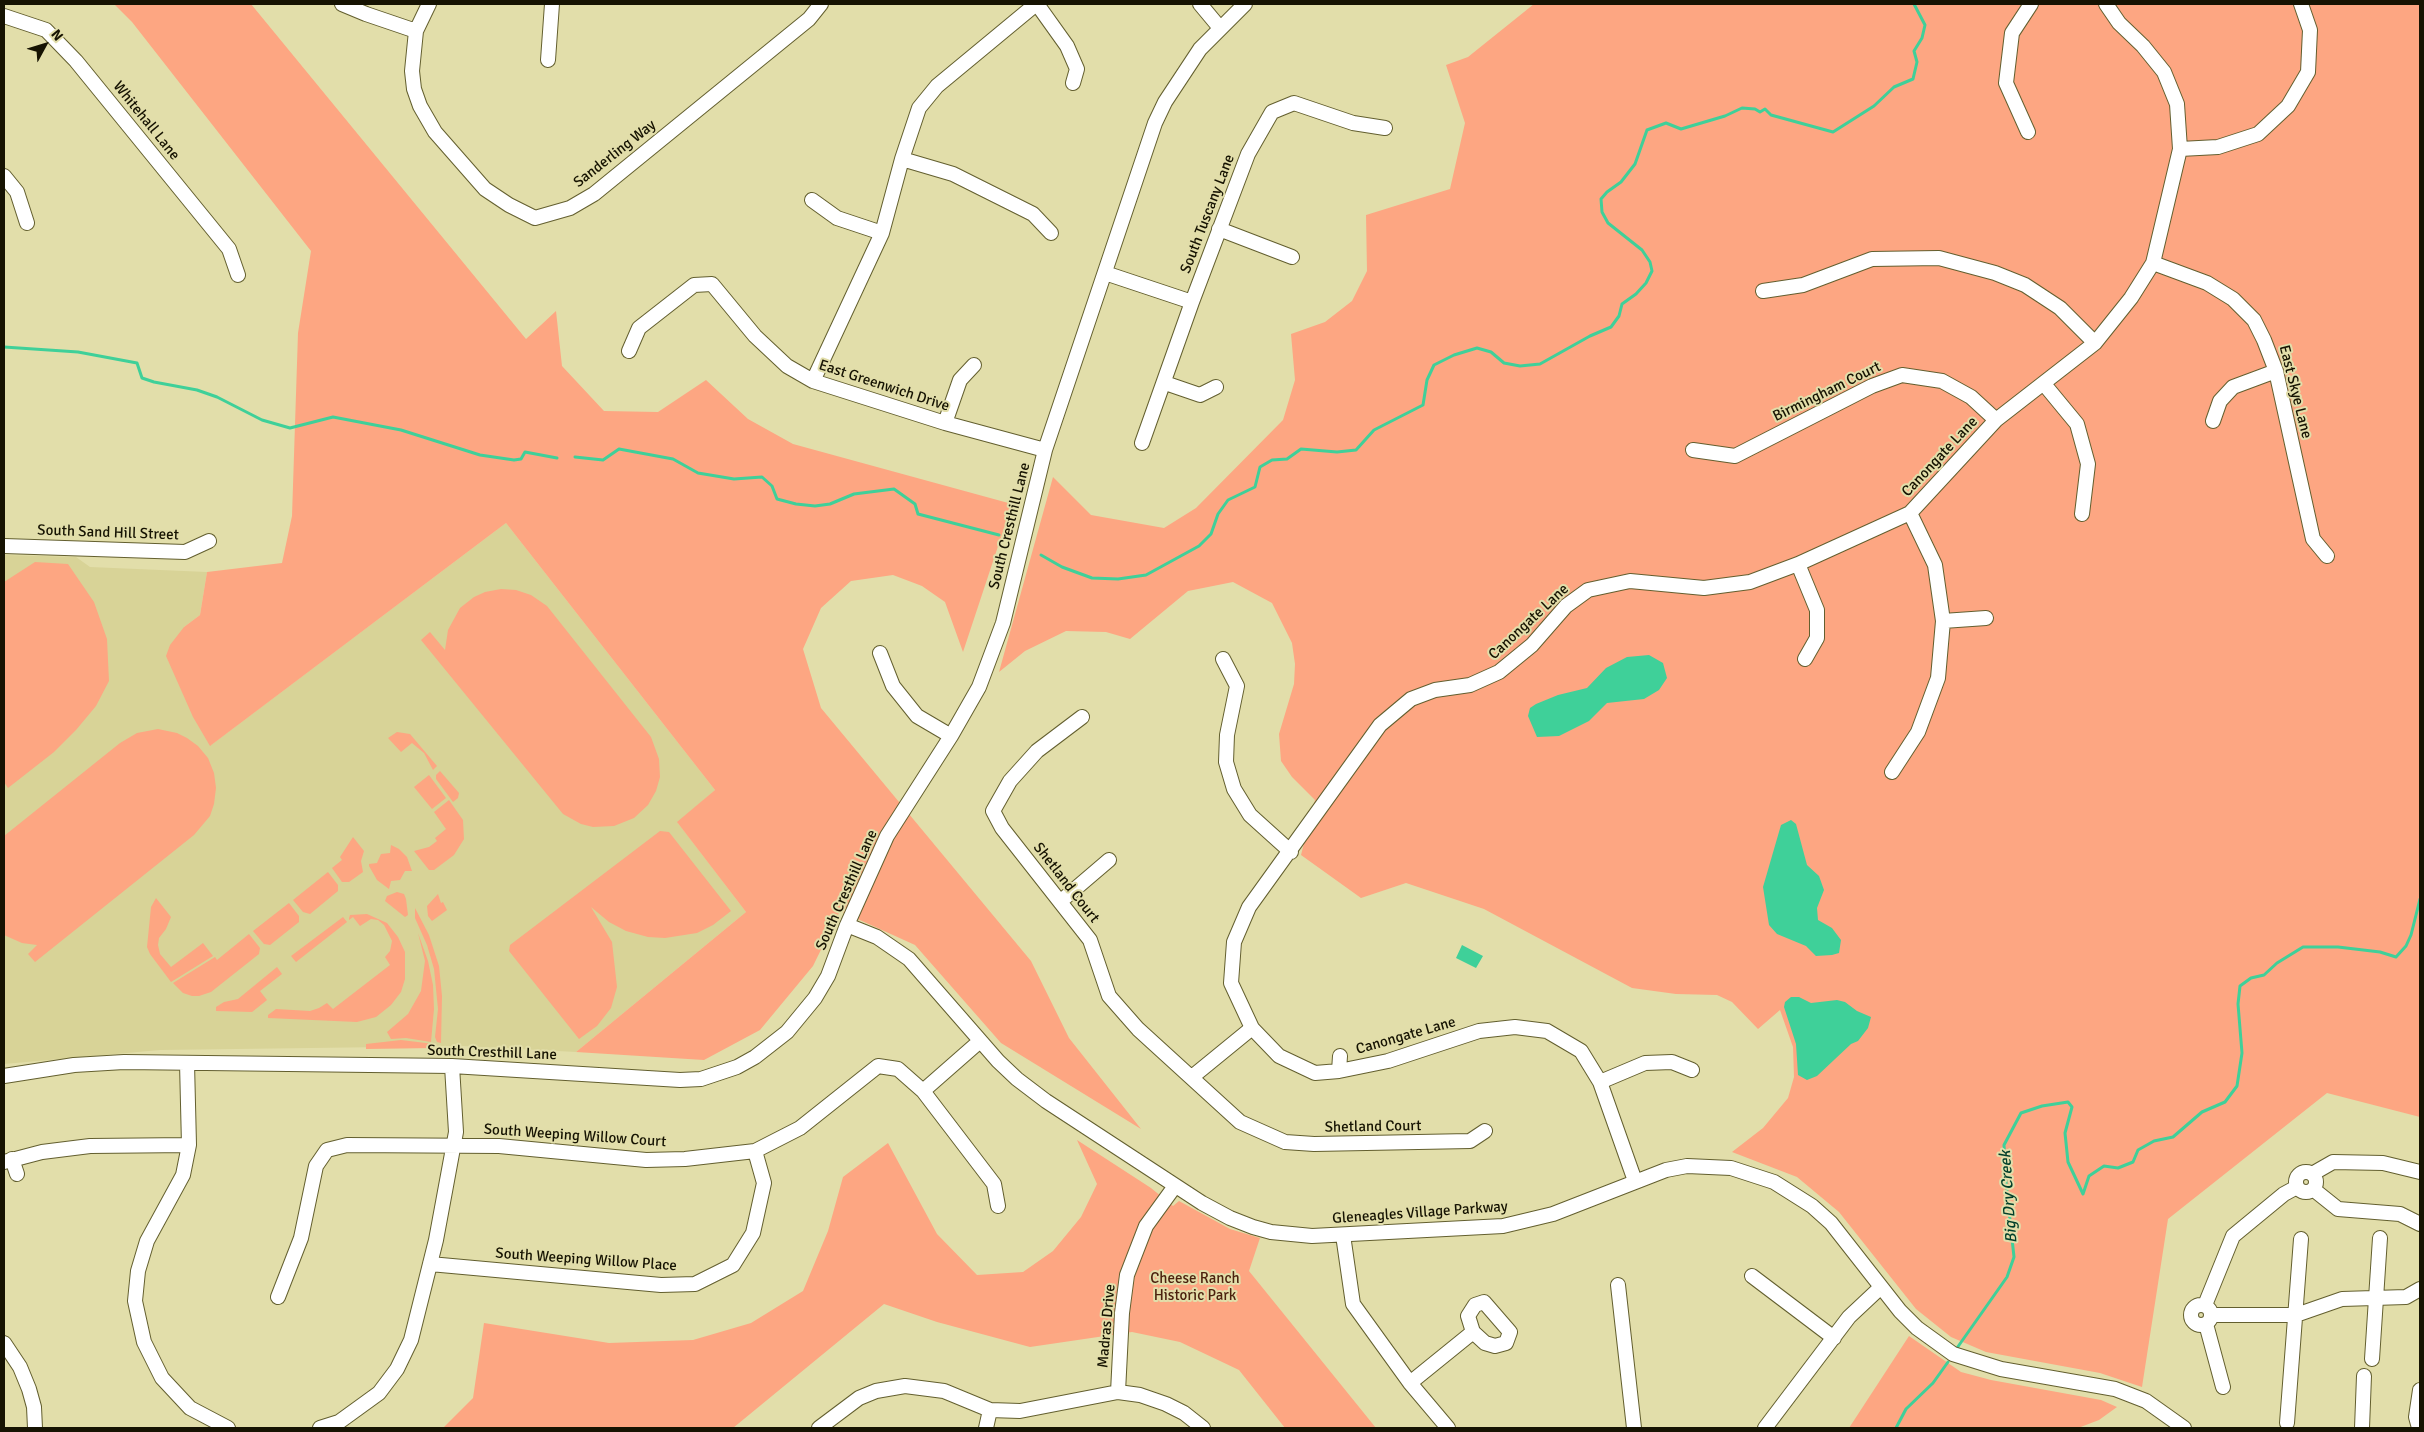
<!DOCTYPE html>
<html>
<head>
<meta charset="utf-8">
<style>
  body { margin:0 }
  #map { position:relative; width:2424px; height:1432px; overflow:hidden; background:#e2deaa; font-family:Signika,sans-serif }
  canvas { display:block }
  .frame { position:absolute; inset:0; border:5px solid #161302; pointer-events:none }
  .north { position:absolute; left:20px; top:20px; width:50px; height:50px; -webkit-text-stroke:4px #e2deaa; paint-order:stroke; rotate:51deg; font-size:14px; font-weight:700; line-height:20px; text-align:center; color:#161302 }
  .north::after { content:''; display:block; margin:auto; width:18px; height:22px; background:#161302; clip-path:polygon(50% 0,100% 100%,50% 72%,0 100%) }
</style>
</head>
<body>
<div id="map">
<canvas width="2424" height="1432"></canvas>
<div class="frame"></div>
<div class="north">N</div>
</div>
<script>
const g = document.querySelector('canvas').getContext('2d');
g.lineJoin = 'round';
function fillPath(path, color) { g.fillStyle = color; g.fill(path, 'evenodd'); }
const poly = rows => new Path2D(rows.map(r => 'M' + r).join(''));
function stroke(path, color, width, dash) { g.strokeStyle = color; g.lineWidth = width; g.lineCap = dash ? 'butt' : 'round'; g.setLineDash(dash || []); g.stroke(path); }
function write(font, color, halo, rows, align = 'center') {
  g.font = font + ' Signika,sans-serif'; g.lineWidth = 4; g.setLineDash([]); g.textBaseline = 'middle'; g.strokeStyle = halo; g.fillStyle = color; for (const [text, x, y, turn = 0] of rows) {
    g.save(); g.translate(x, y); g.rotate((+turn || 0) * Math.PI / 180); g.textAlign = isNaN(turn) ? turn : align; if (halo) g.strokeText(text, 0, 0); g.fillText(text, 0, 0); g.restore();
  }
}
fillPath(poly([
  [506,523,715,790,678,823,746,912,576,1052,463,1046,160,1050,4,1064,4,555,76,557,90,567,207,572,200,615,184,627,211,745]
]), '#d8d397');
fillPath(poly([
  [114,4,251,4,526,339,556,311,562,366,604,411,658,412,706,380,748,419,793,444,1012,504,963,652,945,602,922,586,893,575,851,581,821,608,803,649,821,708,1031,961,1069,1038,1141,1129,1001,1043,915,945,840,911,813,966,760,1030,704,1060,576,1052,746,912,677,822,715,790,506,523,210,746,193,717,166,656,170,645,184,627,200,615,207,572,282,563,292,516,298,333,311,251,132,22],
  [1534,4,2420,4,2420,1117,2327,1093,2168,1219,2142,1387,2100,1373,1986,1352,1951,1337,1916,1309,1839,1212,1797,1177,1732,1152,1763,1128,1788,1098,1794,1077,1793,1047,1780,1010,1758,1029,1732,1002,1717,995,1676,994,1632,988,1484,909,1406,883,1361,898,1301,855,1315,800,1292,777,1281,761,1279,734,1294,684,1295,664,1292,643,1272,603,1233,582,1188,591,1130,639,1106,632,1066,631,1025,651,999,672,1053,477,1091,515,1164,528,1196,508,1283,420,1295,380,1291,334,1325,322,1352,301,1367,271,1366,215,1450,189,1465,123,1446,65,1468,57],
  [35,562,68,564,94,602,107,639,109,681,96,706,76,730,54,752,8,788,4,782,4,582],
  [501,589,516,590,531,595,547,606,651,737,659,759,660,777,656,791,648,805,634,818,614,826,593,827,581,824,563,814,421,640,430,632,445,650,448,630,460,608,474,597,485,592],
  [158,729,177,733,187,738,198,746,208,758,214,773,216,788,214,804,210,816,194,835,35,962,28,954,37,945,22,943,4,935,4,836,120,743,137,733],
  [397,732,410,734,437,766,433,770,424,753,412,743,401,752,388,738],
  [440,771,459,793,458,798,453,802,436,779,436,775],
  [429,775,446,798,432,809,414,787],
  [449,800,463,820,464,839,454,855,434,870,429,870,414,851,429,847,437,841,435,838,446,829,434,812],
  [660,831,669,832,731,911,713,925,697,933,665,938,648,937,626,931,609,922,591,907,612,942,617,987,611,1008,597,1026,579,1039,509,951,510,945],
  [353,837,364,851,361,861,363,872,349,882,342,882,332,868,342,860,340,857],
  [391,845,399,849,407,857,412,871,405,871,400,880,391,881,389,889,377,880,369,866,369,864,377,863,381,854,390,853],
  [328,872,338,885,338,891,310,914,303,912,293,900],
  [397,892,404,894,406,899,408,915,405,917,385,901,387,896],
  [438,894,441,903,443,902,447,910,432,921,428,916,427,906],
  [156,898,171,917,166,929,159,938,158,945,160,954,171,967,203,943,213,956,171,982,150,954,147,947,151,907],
  [289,903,299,916,299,922,270,945,264,944,253,931],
  [415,908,429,935,439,966,442,996,441,1043,437,1042,435,1037,438,1009,434,969,427,945,415,918],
  [367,914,387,923,398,937,405,952,405,979,401,992,391,1005,376,1017,357,1022,268,1018,268,1015,276,1009,310,1011,319,1008,327,1003,333,1009,390,965,385,957,390,951,392,941,384,925,378,920,371,919,360,926,353,917,349,920,349,918,350,915],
  [343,917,347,922,296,962,291,956],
  [418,933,428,961,433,985,434,1009,431,1042,406,1038,391,1039,387,1032,408,1014,421,991,425,961],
  [249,934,260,948,259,954,211,992,199,996,192,996,183,993,173,983,215,957,217,960],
  [277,967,282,974,260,991,267,1000,252,1012,216,1011,216,1007,224,1002,238,999],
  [401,1040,434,1044,435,1048,366,1049,366,1044],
  [1077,1140,1151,1188,1173,1206,1179,1201,1230,1229,1260,1238,1249,1271,1376,1428,1285,1428,1239,1370,1180,1342,1132,1332,1030,1347,937,1322,884,1304,733,1428,443,1428,473,1398,484,1323,609,1343,693,1340,751,1323,803,1291,828,1231,843,1177,888,1143,937,1234,977,1275,1023,1272,1053,1251,1081,1217,1097,1184],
  [1909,1336,1961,1372,1991,1380,2101,1400,2117,1407,2099,1420,2078,1428,1849,1428]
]), '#fda682');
fillPath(poly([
  [1649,655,1663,663,1667,678,1659,690,1644,699,1607,703,1589,721,1559,736,1537,737,1528,716,1530,708,1536,704,1558,695,1587,688,1606,668,1627,657],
  [1791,820,1796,824,1807,865,1819,876,1824,890,1817,908,1818,920,1832,928,1841,940,1839,953,1832,955,1816,956,1806,946,1777,934,1769,925,1763,887,1781,825],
  [1462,945,1483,956,1476,968,1456,958],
  [1791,997,1799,997,1811,1003,1837,1000,1845,1002,1857,1011,1871,1017,1868,1028,1858,1041,1851,1044,1817,1076,1807,1080,1798,1075,1796,1044,1784,1007,1785,1002]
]), '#3fd099');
stroke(poly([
  [4,347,78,352,137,363,142,378,154,382,197,390,217,397,262,420,290,428,333,417,401,430,480,455,514,460,521,459,525,452,557,458],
  [575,457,603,460,619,449,673,459,698,473,734,479,762,477,772,486,777,499,796,504,815,506,830,504,854,494,894,489,915,504,918,514,999,535],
  [1041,555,1062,567,1092,578,1118,579,1146,575,1199,546,1211,534,1218,514,1228,500,1255,487,1260,467,1272,460,1287,459,1301,449,1337,452,1356,450,1374,430,1423,405,1427,380,1434,365,1454,355,1477,348,1491,352,1504,363,1520,366,1540,364,1590,336,1611,327,1619,316,1622,304,1636,294,1646,283,1652,271,1650,262,1642,250,1608,223,1602,212,1601,199,1607,192,1621,182,1635,164,1647,130,1666,123,1681,129,1725,116,1742,108,1755,109,1760,112,1765,109,1771,115,1833,132,1874,106,1894,87,1913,79,1917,62,1914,51,1922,38,1925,25,1914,4],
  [1957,1348,2007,1277,2014,1257,2006,1183,2004,1145,2021,1113,2042,1106,2068,1102,2072,1107,2065,1133,2068,1162,2083,1194,2089,1176,2104,1166,2118,1168,2133,1162,2138,1150,2154,1141,2173,1137,2202,1112,2225,1102,2237,1086,2242,1053,2238,1004,2240,986,2251,978,2264,975,2277,963,2303,947,2338,947,2380,952,2396,957,2406,946,2411,935,2420,899],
  [1896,1428,1906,1409,1933,1383,1948,1362]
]), '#3fd099', 3);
const minor = poly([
  [342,4,366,14,416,31],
  [429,4,416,31,412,71,414,89,420,106,435,132,485,189,509,205,535,218,570,208,594,194,809,19,821,4],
  [1037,4,1067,46,1077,69,1073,83],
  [1200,4,1220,28],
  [4,16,46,30,76,61,229,249,238,275],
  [548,60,552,4],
  [2028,132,2006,83,2012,33,2031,4],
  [2180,149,2218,147,2258,134,2288,106,2308,72,2310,30,2301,4],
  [902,159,953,174,1033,214,1051,233],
  [4,176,17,192,27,223],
  [812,200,837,218,882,233],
  [1219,229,1292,257],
  [2153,263,2207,283,2233,299,2254,320,2264,340,2276,371,2313,539,2327,556],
  [1105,273,1192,302],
  [1763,291,1803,285,1872,259,1939,258,1995,273,2025,285,2060,308,2095,343],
  [629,351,639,328,694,285,712,284,755,336,787,366,813,381,945,423,1045,450],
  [813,381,882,233,902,159,919,108,937,86,1036,4],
  [1165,383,1200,395,1216,387],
  [2044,384,2077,424,2088,464,2082,514],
  [2213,421,2220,401,2233,387,2276,371],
  [945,423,960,380,974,365],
  [1142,443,1192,302,1248,154,1272,112,1294,103,1353,123,1385,128],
  [1693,450,1735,456,1872,386,1902,375,1942,381,1971,397,1996,420],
  [4,546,185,552,209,541],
  [1798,564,1817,610,1817,638,1805,659],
  [1943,621,1986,618],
  [880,653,893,686,917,716,951,736],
  [1223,659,1237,686,1227,735,1226,762,1234,789,1250,815,1291,852],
  [1082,717,1037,751,1010,781,993,811,1002,828,1090,940,1109,996,1138,1029,1240,1122,1285,1142,1314,1144,1470,1141,1485,1131],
  [1892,772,1918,732,1938,678,1943,621,1935,565,1910,513],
  [1061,901,1109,860],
  [847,925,877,937,909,959,998,1061,1017,1079,1046,1101,1202,1203,1230,1218,1253,1227,1271,1232,1312,1236,1503,1226,1553,1214,1666,1170,1687,1166,1731,1168,1774,1182,1812,1206,1831,1223,1900,1311,1917,1328,1953,1354,2001,1369,2115,1389,2146,1401,2184,1428],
  [187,1063,189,1145,183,1175,147,1241,138,1271,135,1301,144,1342,162,1378,190,1408,228,1428],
  [1339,1071,1340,1056],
  [4,1076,74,1065,124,1062,452,1066,680,1080,701,1079,737,1067,755,1057,787,1032,815,998,828,976,847,925,887,836,951,736,979,687,1003,623,1045,450,1155,123,1165,102,1200,49,1245,4],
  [1192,1077,1252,1028],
  [1600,1082,1645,1063,1672,1062,1692,1070],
  [923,1091,980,1041],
  [12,1159,17,1174],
  [4,1162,42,1152,90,1146,189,1145],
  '2296 1182a10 10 0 1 1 20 0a10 10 0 1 1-20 0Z',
  [2312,1174,2333,1162,2383,1163,2420,1172],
  [1635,1181,1600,1082,1581,1051,1547,1031,1515,1027,1479,1031,1388,1061,1339,1071,1315,1073,1279,1056,1252,1028,1231,983,1234,942,1249,907,1380,725,1411,699,1435,690,1470,685,1499,672,1532,645,1566,606,1588,590,1630,581,1704,588,1750,582,1798,564,1910,513,1996,420,2095,343,2131,298,2153,263,2180,149,2177,104,2164,72,2143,46,2119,23,2106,4],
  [2313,1189,2338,1209,2400,1214,2420,1224],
  [1343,1235,1353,1304,1410,1383,1448,1428],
  [430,1264,661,1285,695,1284,733,1265,753,1233,764,1183,755,1151],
  [1752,1276,1834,1338],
  [1618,1285,1634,1428],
  [278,1297,301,1238,316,1166,327,1150,347,1145,499,1146,646,1160,685,1159,755,1151,800,1128,878,1066,898,1069,923,1091,994,1184,998,1206],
  '2191 1315a10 10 0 1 1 20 0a10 10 0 1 1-20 0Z',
  [2205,1305,2233,1236,2284,1194,2297,1187],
  [2211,1315,2296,1315,2342,1299,2406,1297,2420,1289],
  [2206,1324,2223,1387],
  [4,1343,20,1367,29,1389,34,1407,35,1428],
  [2372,1359,2380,1238],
  [1410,1383,1473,1332,1485,1343,1495,1346,1506,1343,1510,1332,1484,1302,1475,1305,1468,1316,1473,1332],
  [1118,1392,1122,1313,1127,1275,1146,1226,1175,1186],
  [2287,1423,2301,1239],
  [320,1428,339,1422,379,1393,397,1369,411,1340,436,1240,456,1132,452,1066],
  [819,1428,859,1398,876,1391,905,1386,944,1391,990,1410,1020,1411,1118,1392,1140,1395,1166,1404,1184,1413,1203,1428],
  [986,1428,990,1410],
  [1765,1428,1849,1317,1881,1287],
  [2362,1428,2364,1376],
  [2419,1428,2416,1417,2420,1390]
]);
stroke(minor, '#635f2f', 16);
stroke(minor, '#fff', 14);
write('15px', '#161302', '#e2deaa', [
  ["Whitehall Lane",146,121,51],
  ["Sanderling Way",615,154,-38],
  ["South Tuscany Lane",1208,214,-69],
  ["East Greenwich Drive",884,386,18],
  ["Birmingham Court",1827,392,-26],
  ["East Skye Lane",2295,392,76],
  ["Canongate Lane",1940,457,-47],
  ["South Cresthill Lane",1010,526,-76],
  ["South Sand Hill Street",108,533,2],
  ["Canongate Lane",1529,622,-43],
  ["Shetland Court",1066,883,52],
  ["South Cresthill Lane",847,890,-66],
  ["Canongate Lane",1406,1036,-16],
  ["South Cresthill Lane",492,1053,2],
  ["Shetland Court",1373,1127,-1],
  ["South Weeping Willow Court",575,1136,4],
  ["Gleneagles Village Parkway",1420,1213,-4],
  ["South Weeping Willow Place",586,1260,4],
  ["Madras Drive",1107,1326,-85]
]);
write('15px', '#4c220f', '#e2deaa', [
  ["Cheese Ranch",1195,1279],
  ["Historic Park",1195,1296]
]);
write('italic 16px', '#003f2a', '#e2deaa', [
  ["Big Dry Creek",2009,1197,-94]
]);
</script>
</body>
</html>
